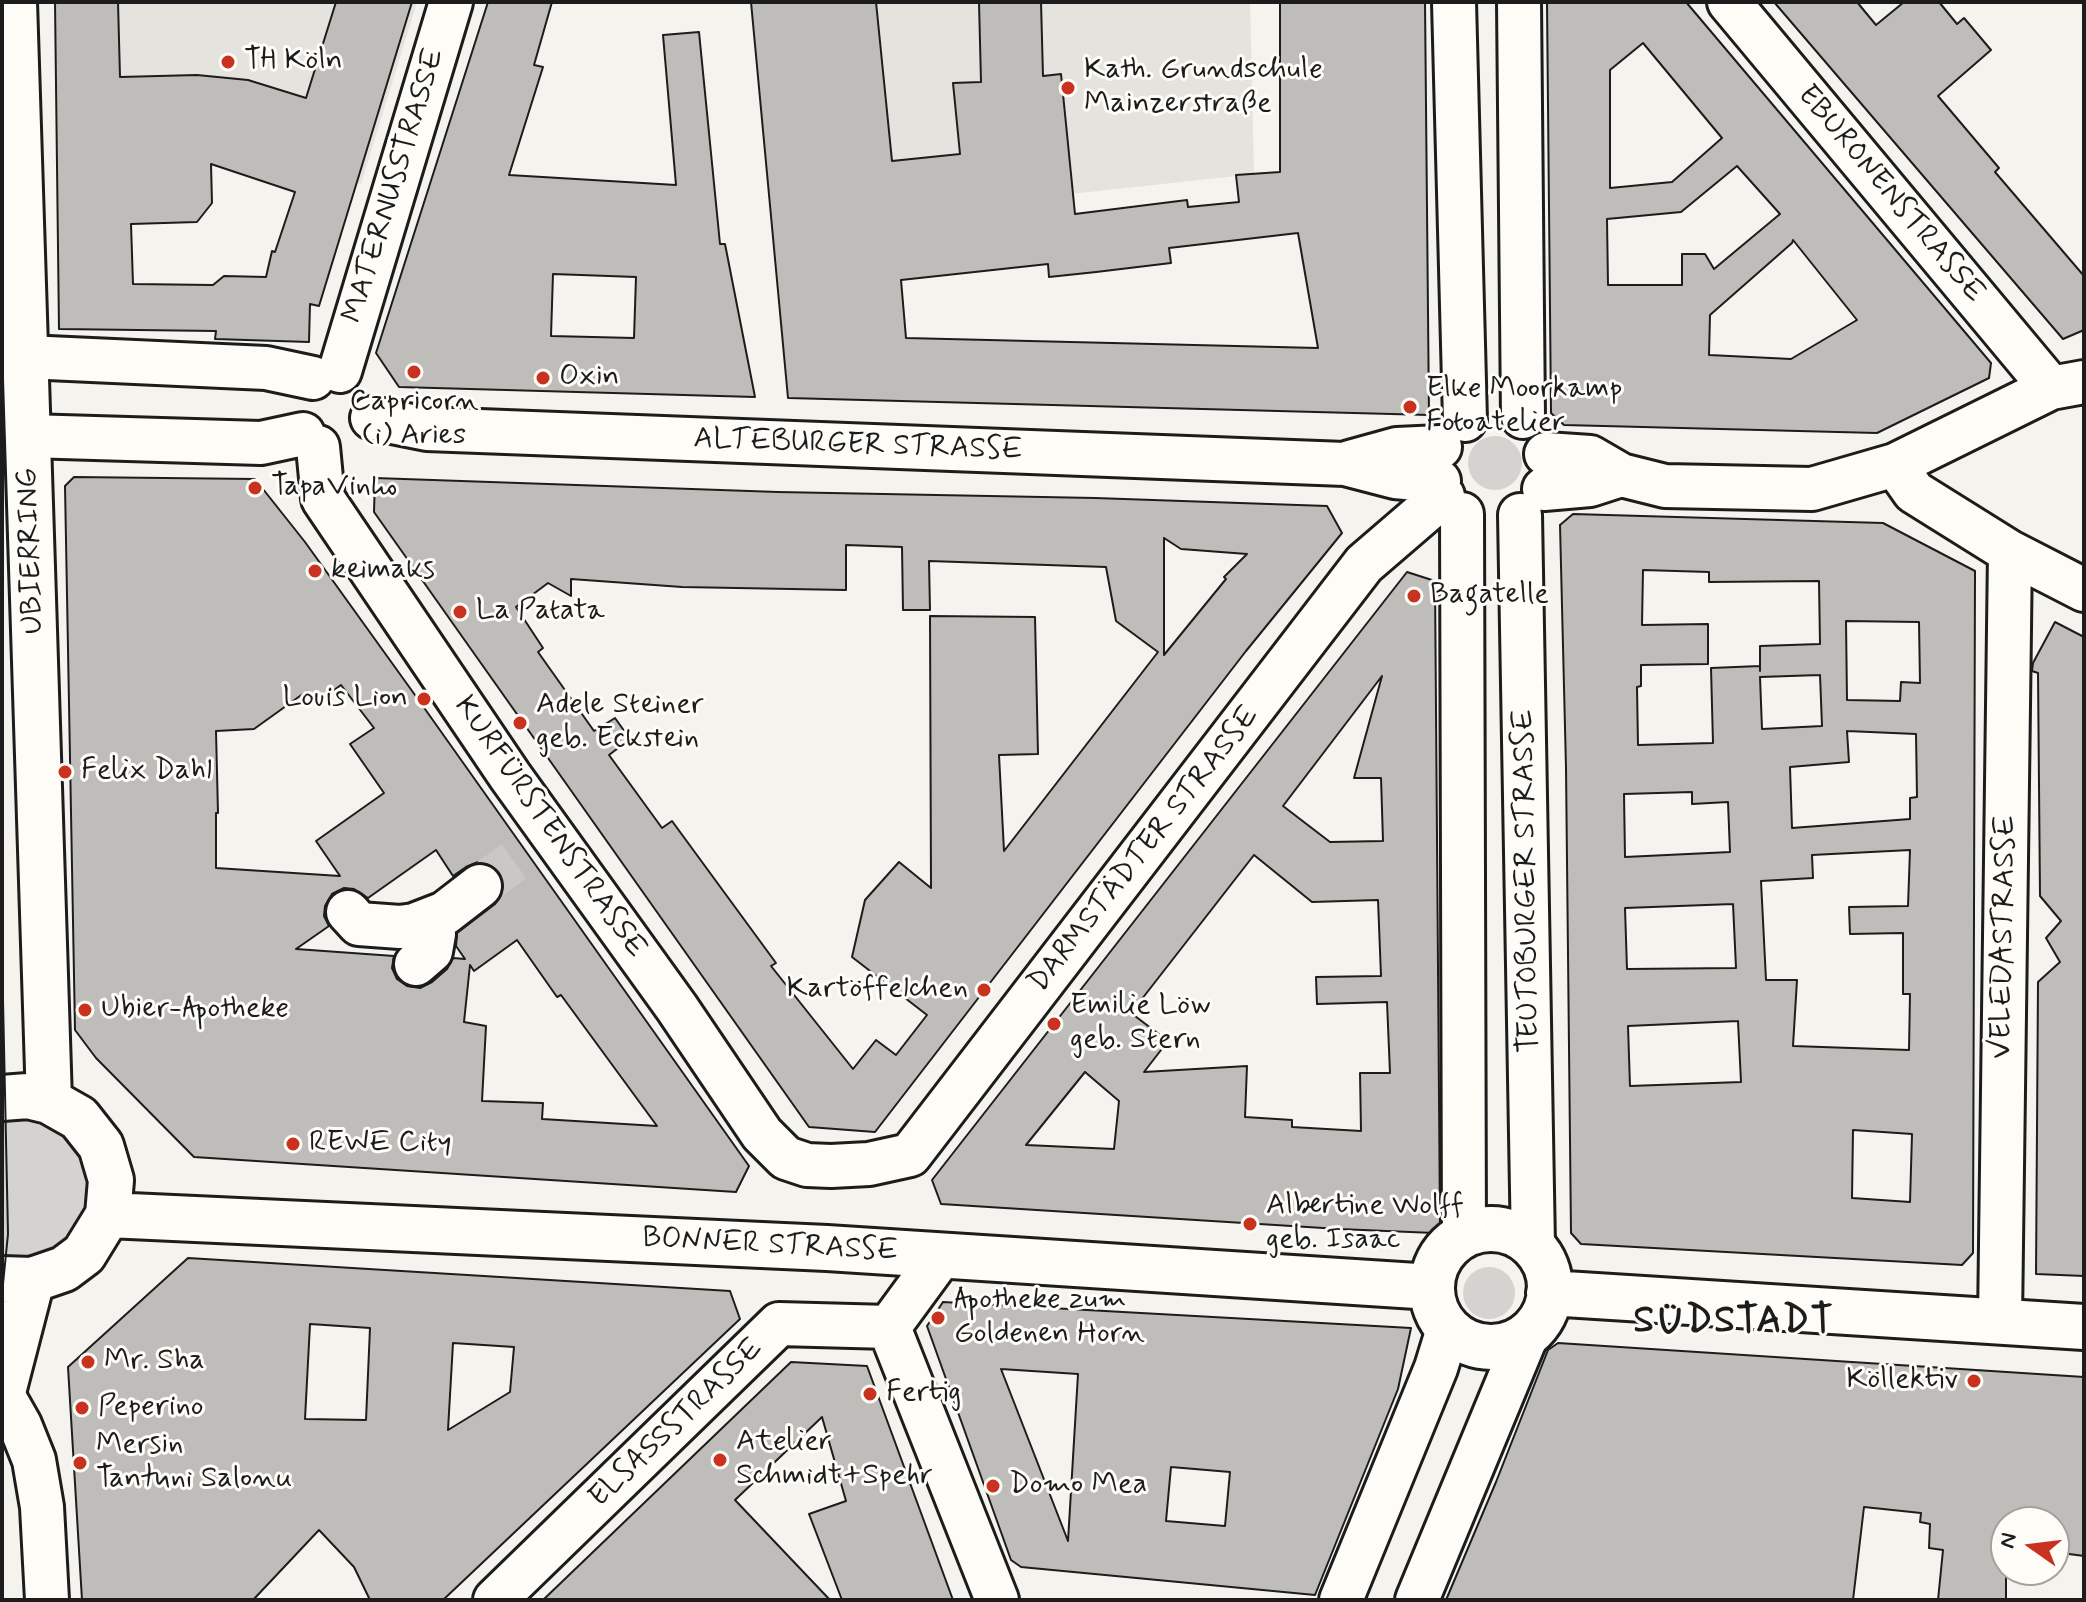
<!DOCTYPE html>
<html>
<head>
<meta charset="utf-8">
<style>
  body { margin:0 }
  #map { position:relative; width:2086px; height:1602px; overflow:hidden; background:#f4f3ee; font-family:Mynerve,sans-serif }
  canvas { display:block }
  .frame { position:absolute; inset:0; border:4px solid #1c1c1c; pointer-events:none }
  .north { position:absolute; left:1990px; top:1506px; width:80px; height:80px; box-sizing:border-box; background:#fdfcf7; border:2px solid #a3a29f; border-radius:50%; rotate:284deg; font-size:22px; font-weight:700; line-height:32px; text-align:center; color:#1c1c1c }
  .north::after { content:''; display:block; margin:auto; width:28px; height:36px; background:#c8321e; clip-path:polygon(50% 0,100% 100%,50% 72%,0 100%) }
</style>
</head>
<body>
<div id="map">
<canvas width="2086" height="1602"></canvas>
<div class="frame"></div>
<div class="north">N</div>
</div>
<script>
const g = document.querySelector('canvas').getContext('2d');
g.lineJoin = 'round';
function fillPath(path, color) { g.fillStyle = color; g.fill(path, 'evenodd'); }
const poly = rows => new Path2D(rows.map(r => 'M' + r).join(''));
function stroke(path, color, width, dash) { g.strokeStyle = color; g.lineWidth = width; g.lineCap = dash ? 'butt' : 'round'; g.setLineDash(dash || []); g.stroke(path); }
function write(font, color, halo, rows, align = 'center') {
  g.font = font + ' Mynerve,sans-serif'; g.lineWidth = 6; g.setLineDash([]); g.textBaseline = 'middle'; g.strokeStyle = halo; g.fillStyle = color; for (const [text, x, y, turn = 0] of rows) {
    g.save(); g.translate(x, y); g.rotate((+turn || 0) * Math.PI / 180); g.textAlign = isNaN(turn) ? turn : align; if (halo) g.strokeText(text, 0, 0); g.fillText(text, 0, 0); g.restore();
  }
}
fillPath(poly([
  [55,2,417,2,361,184,286,159,126,123],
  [876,2,1250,2,1254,174,897,213]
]), '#e4e3de');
fillPath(poly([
  '1468 463a27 27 0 1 1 54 0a27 27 0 1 1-54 0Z',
  [21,1117,36,1119,62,1132,82,1154,91,1181,88,1210,64,1246,37,1259,2,1260,2,1119],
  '1463 1293a26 26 0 1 1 52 0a26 26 0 1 1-52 0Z'
]), '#d4d3cf');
const building = poly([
  [55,2,118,2,120,77,197,75,248,80,306,98,336,2,412,2,319,306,310,304,309,342,215,339,216,331,59,329,55,2],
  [211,164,295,192,275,252,272,251,266,277,224,276,213,285,133,284,131,224,197,222,212,203,211,164],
  [488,2,552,2,534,65,543,67,509,175,676,185,663,35,699,32,720,244,725,244,755,397,399,387,376,353,488,2],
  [553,274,636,277,634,338,551,336,553,274],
  [751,2,876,2,892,161,960,154,953,83,981,82,979,2,1041,2,1043,76,1061,74,1075,214,1187,200,1188,207,1239,202,1236,175,1280,172,1280,2,1425,2,1429,415,788,398,751,2],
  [1298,233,1318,348,906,338,901,280,1048,264,1049,277,1096,272,1171,263,1169,248,1298,233],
  [1547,2,1686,2,1991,363,1989,378,1877,433,1564,425,1551,413,1547,2],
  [1643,43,1722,138,1672,182,1610,188,1610,70,1643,43],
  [1737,166,1780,214,1714,269,1705,254,1682,254,1682,285,1608,285,1607,219,1681,212,1737,166],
  [1793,240,1857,320,1791,359,1709,355,1710,315,1792,243,1793,240],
  [1774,2,1857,2,1876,25,1904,2,1939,2,1957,24,1964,18,1991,50,1938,96,1999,168,1995,172,2084,276,2084,330,2063,339,1774,2],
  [74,477,255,479,305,542,420,702,749,1166,736,1192,194,1157,96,1058,75,1030,65,486,74,477],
  [341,685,374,728,350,744,384,793,316,841,340,876,216,868,216,813,218,813,216,731,254,729,307,691,316,703,341,685],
  [436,850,453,876,466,867,478,862,488,864,498,871,504,882,502,894,495,904,457,933,456,946,465,959,453,958,447,969,432,982,420,988,407,986,397,979,392,968,394,956,296,949,329,926,324,916,325,906,332,894,344,888,354,889,368,898,436,850],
  [517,940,557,997,561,995,657,1126,542,1119,543,1103,482,1101,486,1026,464,1022,470,965,474,971,517,940],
  [375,478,778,492,1095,498,1327,506,1342,533,1246,651,875,1132,809,1127,374,512,375,478],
  [1164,538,1181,549,1247,554,1224,577,1226,579,1164,655,1164,538],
  [846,545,902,547,903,610,930,610,929,561,1106,567,1116,621,1158,652,1004,851,999,755,1038,754,1035,617,930,616,931,888,899,862,865,900,852,957,927,1015,896,1055,876,1040,853,1069,771,966,776,963,672,821,662,828,609,755,630,739,615,718,594,731,538,652,543,648,516,607,548,583,571,596,571,579,682,587,846,590,846,545],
  [1573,514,1883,523,1975,571,1973,1253,1962,1265,1581,1244,1571,1233,1566,768,1560,525,1573,514],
  [1643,570,1709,572,1709,582,1819,581,1820,644,1760,646,1760,671,1760,666,1711,668,1713,743,1638,745,1637,687,1641,686,1641,665,1708,664,1708,624,1642,625,1643,570],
  [1846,621,1919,622,1920,683,1901,682,1900,701,1847,700,1846,621],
  [1820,675,1822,726,1762,729,1760,677,1820,675],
  [1847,731,1916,734,1917,797,1910,798,1910,819,1792,828,1790,767,1849,762,1847,731],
  [1692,792,1692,804,1728,802,1730,852,1625,857,1624,794,1692,792],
  [1910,850,1908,906,1849,907,1850,934,1903,933,1903,994,1910,994,1909,1050,1793,1046,1797,980,1766,980,1761,881,1813,878,1812,855,1910,850],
  [1733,904,1736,968,1627,969,1625,908,1733,904],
  [1738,1021,1741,1082,1630,1086,1628,1026,1738,1021],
  [1853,1130,1912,1134,1910,1202,1852,1198,1853,1130],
  [1407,572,1435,581,1440,1225,1434,1233,1339,1229,941,1204,932,1180,1407,572],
  [1382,676,1354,778,1381,778,1383,841,1330,842,1283,806,1382,676],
  [1254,855,1312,902,1378,900,1381,976,1316,977,1317,1004,1387,1002,1390,1073,1360,1073,1361,1131,1292,1127,1292,1120,1245,1117,1247,1066,1144,1072,1168,1041,1131,1013,1254,855],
  [1085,1072,1119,1101,1114,1149,1026,1145,1085,1072],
  [2055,622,2084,637,2084,1276,2036,1274,2038,982,2060,962,2046,938,2061,921,2040,896,2038,673,2032,671,2033,663,2055,622],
  [188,1258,730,1291,740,1319,443,1600,370,1600,354,1567,319,1530,253,1600,82,1600,68,1367,188,1258],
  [310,1324,370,1328,366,1420,305,1419,310,1324],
  [453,1343,514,1347,510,1392,448,1430,453,1343],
  [943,1302,1411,1328,1398,1389,1315,1595,1021,1567,1011,1560,927,1326,943,1302],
  [1001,1369,1078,1374,1068,1541,1001,1369],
  [1171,1467,1230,1472,1225,1526,1166,1521,1171,1467],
  [1558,1343,2084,1377,2084,1556,2054,1552,2054,1522,2006,1522,2006,1600,1938,1600,1943,1550,1929,1548,1930,1524,1920,1522,1921,1513,1864,1507,1853,1600,1446,1600,1496,1482,1548,1350,1558,1343],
  [791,1362,867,1366,953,1600,842,1600,809,1514,846,1501,822,1417,735,1500,830,1600,543,1600,791,1362]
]);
fillPath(building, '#bebdba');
stroke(building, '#1c1c1c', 2);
stroke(poly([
  [480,886,527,852]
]), '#c9c8c4', 42, [42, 21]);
const minor = poly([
  [1454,2,1465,420],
  [1519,2,1523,417],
  [1729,2,2051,388],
  [26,357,266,368,313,378],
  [340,371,451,2],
  [372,418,427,429,1345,464,1395,477,1439,481],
  [28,436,261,443,303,434],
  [318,447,323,499,510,776,677,1008,762,1134,786,1158,807,1165,831,1166,869,1164,910,1155,1364,564,1443,496],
  [1546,454,1590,457,1621,475,1665,486,1812,489,1895,465,2051,388,2084,382],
  [1350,462,1397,449,1440,447],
  [1895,465,1914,492,2010,552,2084,590],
  [1544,489,1590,485,1621,475],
  [1462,514,1464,1235],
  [1520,515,1533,1246],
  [348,912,359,924,400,927,414,925,445,913,480,886],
  [416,964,431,951,434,934,431,924],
  [941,1256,889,1327,997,1600],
  [2000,1321,2010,552],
  [3,1395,20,1425,34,1460,42,1507,47,1600],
  [495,1600,779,1324,889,1327],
  [1341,1600,1436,1368,1448,1329],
  [1417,1600,1527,1335]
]);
const major = poly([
  [14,2,49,1101],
  [2,1098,28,1096,49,1101,79,1118,101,1146,111,1180,108,1215,84,1254,64,1269,32,1280,2,1279],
  [108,1215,827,1248,1432,1287],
  '1432 1288a59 59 0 1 1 118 0a59 59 0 1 1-118 0Z',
  [1549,1293,2084,1327],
  [2,1396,32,1280]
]);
stroke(minor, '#1c1c1c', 48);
stroke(major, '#1c1c1c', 50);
stroke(minor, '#fdfcf7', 42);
stroke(major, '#fdfcf7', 44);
stroke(poly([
  [2,953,8,1234,2,1294]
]), '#1c1c1c', 2);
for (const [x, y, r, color] of [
  [228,62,8,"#c8321e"],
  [1068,88,8,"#c8321e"],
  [414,372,8,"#c8321e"],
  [543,378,8,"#c8321e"],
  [1410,407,8,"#c8321e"],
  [255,488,8,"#c8321e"],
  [315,571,8,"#c8321e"],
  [1414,596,8,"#c8321e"],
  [460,612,8,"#c8321e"],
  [424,699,8,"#c8321e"],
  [520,723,8,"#c8321e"],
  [65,772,8,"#c8321e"],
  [984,990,8,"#c8321e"],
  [85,1010,8,"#c8321e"],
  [1054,1024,8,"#c8321e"],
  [293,1144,8,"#c8321e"],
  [1250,1224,8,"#c8321e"],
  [938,1318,8,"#c8321e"],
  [88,1362,8,"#c8321e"],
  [1974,1381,8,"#c8321e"],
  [870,1394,8,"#c8321e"],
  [82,1408,8,"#c8321e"],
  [720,1460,8,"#c8321e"],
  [80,1463,8,"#c8321e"],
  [993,1486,8,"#c8321e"]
]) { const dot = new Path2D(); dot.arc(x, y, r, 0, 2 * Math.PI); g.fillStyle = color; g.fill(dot); stroke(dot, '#fdfcf7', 3); }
write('30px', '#1c1c1c', '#fdfcf7', [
  ["TH Köln",244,62],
  ["Kath. Grundschule",1084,71],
  ["Mainzerstraße",1084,105],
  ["Oxin",559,378],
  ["Elke Moorkamp",1426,390],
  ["Fotoatelier",1426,424],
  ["Capricorn",414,403,"center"],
  ["(i) Aries",414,437,"center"],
  ["TapaVinho",271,488],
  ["keimaks",331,571],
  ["Bagatelle",1430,596],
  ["La Patata",476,612],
  ["Louis Lion",408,699,"right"],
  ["Adele Steiner",536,706],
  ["geb. Eckstein",536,740],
  ["Felix Dahl",81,772],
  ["Kartöffelchen",968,990,"right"],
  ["Emilie Löw",1070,1007],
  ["geb. Stern",1070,1041],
  ["Ubier-Apotheke",101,1010],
  ["REWE City",309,1144],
  ["Albertine Wolff",1266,1207],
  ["geb. Isaac",1266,1241],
  ["Apotheke zum",954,1301],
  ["Goldenen Horn",954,1335],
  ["Mr. Sha",104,1362],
  ["Köllektiv",1958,1381,"right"],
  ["Fertig",886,1394],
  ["Peperino",98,1408],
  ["Atelier",736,1443],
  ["Schmidt+Spehr",736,1477],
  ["Mersin",96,1446],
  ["Tantuni Salonu",96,1480],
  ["Domo Mea",1009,1486]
], 'left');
write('30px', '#1c1c1c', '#fdfcf7', [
  ["MATERNUSSTRASSE",395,186,-73],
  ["EBURONENSTRASSE",1890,195,50],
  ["ALTEBURGER STRASSE",858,446,2],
  ["UBIERRING",32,551,-92],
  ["KURFÜRSTENSTRASSE",549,828,55],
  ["DARMSTÄDTER STRASSE",1145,850,-52],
  ["TEUTOBURGER STRASSE",1528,881,-91],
  ["VELEDASTRASSE",2005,937,-89],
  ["BONNER STRASSE",770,1246,3],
  ["ELSASSSTRASSE",677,1424,-44]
]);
g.letterSpacing = '2px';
write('bold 38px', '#1c1c1c', '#fdfcf7', [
  ["SÜDSTADT",1734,1323]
]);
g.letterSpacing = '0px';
</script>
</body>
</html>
